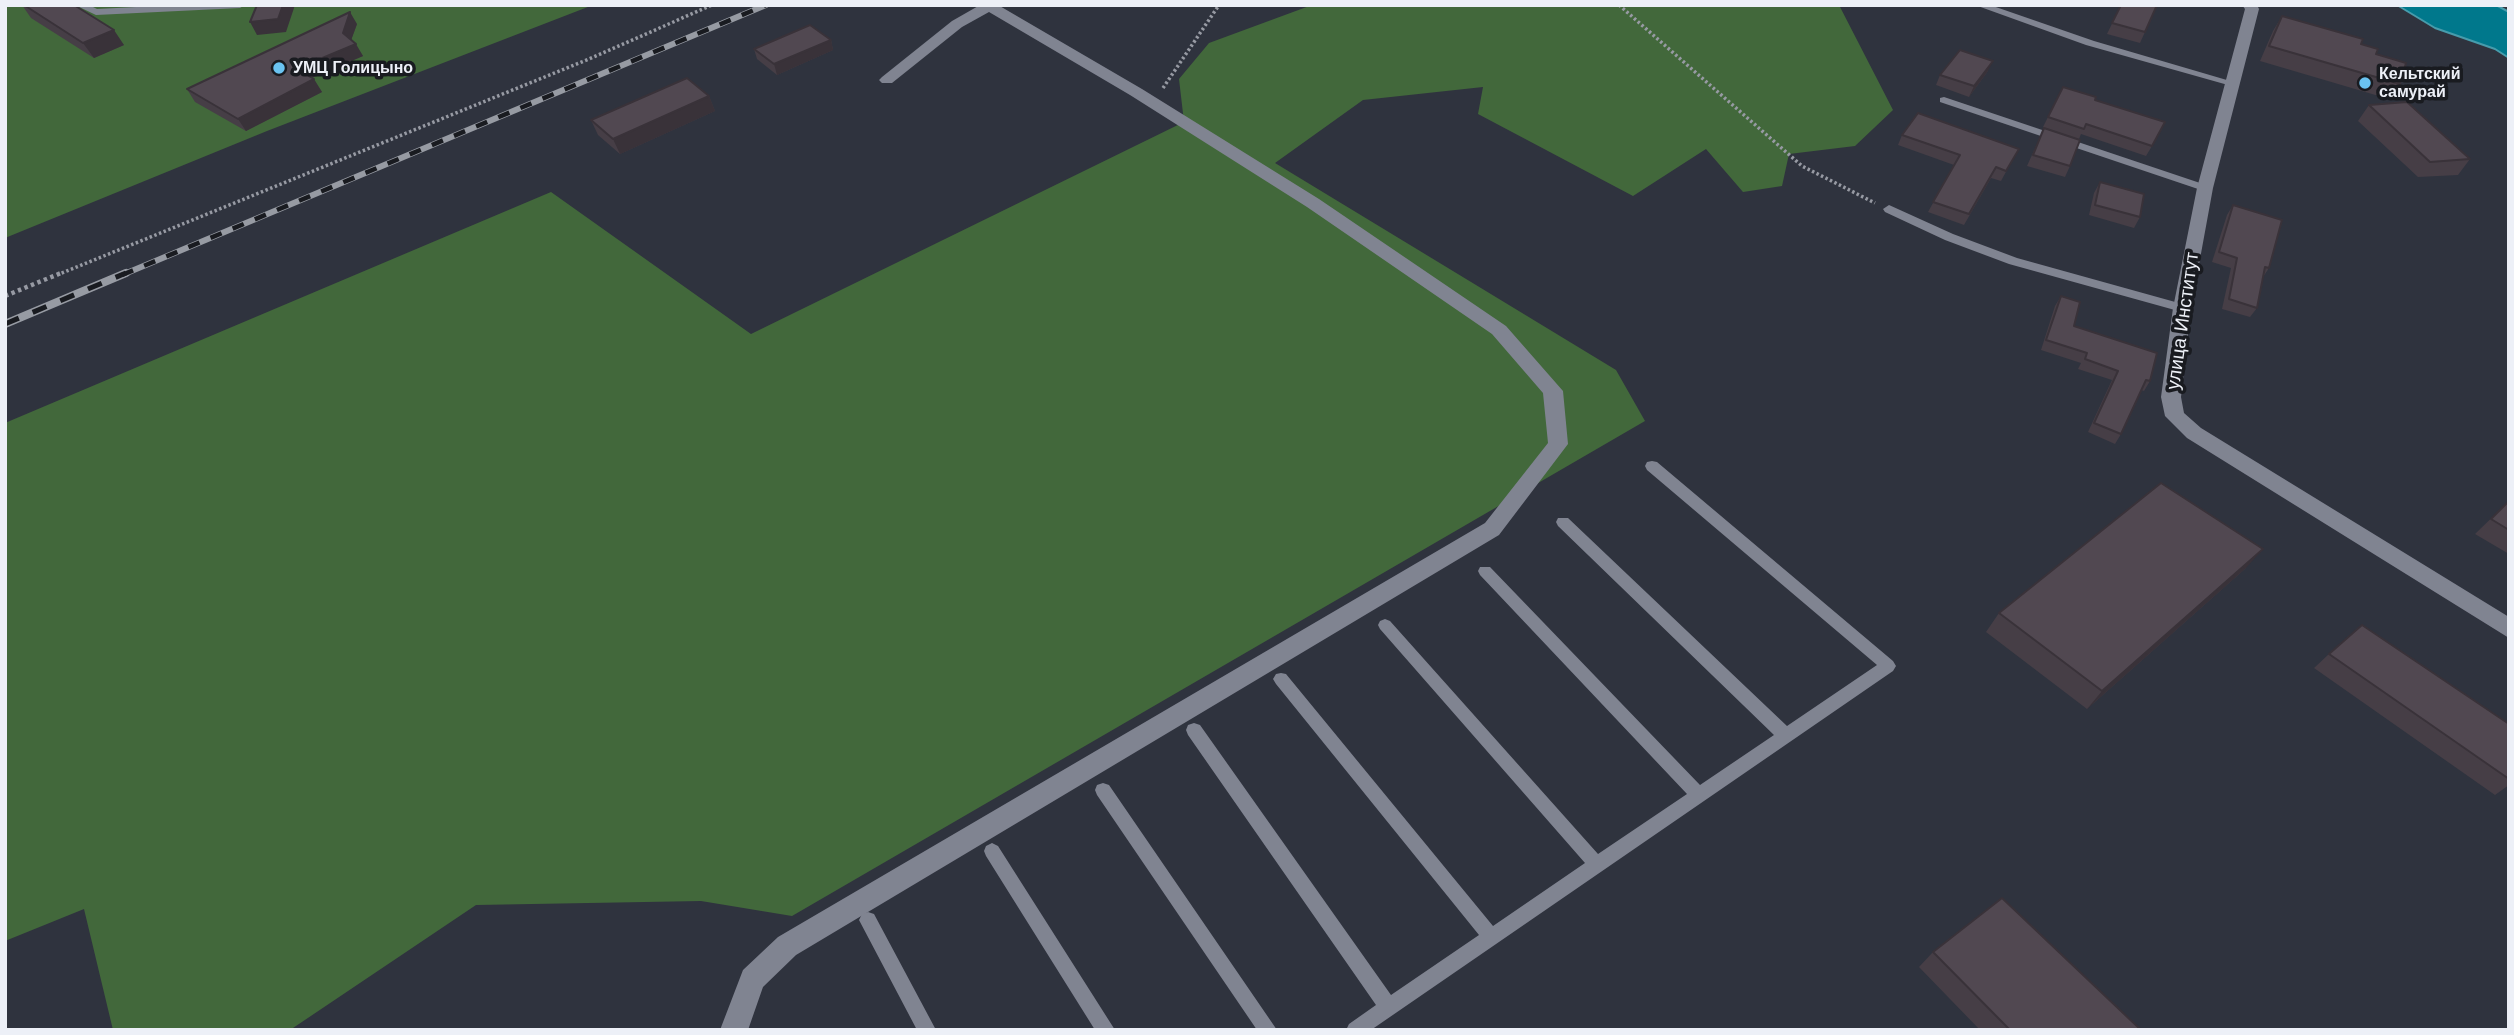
<!DOCTYPE html>
<html>
<head>
<meta charset="utf-8">
<style>
  body { margin:0 }
  #map { position:relative; width:2514px; height:1035px; overflow:hidden; background:#2f333e; font-family:"Work Sans",sans-serif }
  canvas { display:block }
  .frame { position:absolute; inset:0; border:7px solid #edf0f7; pointer-events:none }
</style>
</head>
<body>
<div id="map">
<canvas width="2514" height="1035"></canvas>
<div class="frame"></div>
</div>
<script>
const g = document.querySelector('canvas').getContext('2d');
g.lineJoin = 'round';
function fillPath(path, color) { g.fillStyle = color; g.fill(path, 'evenodd'); }
const poly = rows => new Path2D(rows.map(r => 'M' + r).join(''));
function stroke(path, color, width, dash) { g.strokeStyle = color; g.lineWidth = width; g.lineCap = dash ? 'butt' : 'round'; g.setLineDash(dash || []); g.stroke(path); }
function write(font, color, halo, rows, align = 'center') {
  g.font = font + ' "Work Sans",sans-serif'; g.lineWidth = 7; g.setLineDash([]); g.textBaseline = 'middle'; g.strokeStyle = halo; g.fillStyle = color; for (const [text, x, y, turn = 0] of rows) {
    g.save(); g.translate(x, y); g.rotate((+turn || 0) * Math.PI / 180); g.textAlign = isNaN(turn) ? turn : align; if (halo) g.strokeText(text, 0, 0); g.fillText(text, 0, 0); g.restore();
  }
}
fillPath(poly([
  [5,5,593,5,267,131,5,238],
  [1312,5,1839,5,1893,110,1855,146,1789,154,1782,186,1743,192,1706,149,1633,196,1478,114,1483,87,1363,100,1275,163,1616,370,1645,421,792,916,701,901,476,905,290,1030,113,1030,84,909,5,941,5,423,551,192,751,334,1184,122,1179,79,1209,43]
]), '#42683b');
const water = poly([
  [2397,5,2496,5,2509,12,2509,58,2495,49,2435,28,2397,5]
]);
fillPath(water, '#00788c');
stroke(water, '#479cac', 2);
stroke(poly([
  [1619,5,1802,166,1875,203],
  [1163,88,1219,5],
  [57,275,589,59,712,5]
]), '#979aa3', 3.5, [2.5, 2.5]);
stroke(poly([
  [5,296,61,273]
]), '#979aa3', 4.5, [3.5, 3.5]);
fillPath(poly([
  [75,5,89,5,97,9,175,5,245,5,240,8,96,15,75,5],
  [1975,5,1990,5,2094,41,2237,83,2236,85,2228,85,2086,45,1975,5],
  [1944,97,2209,186,2211,188,2205,191,2201,190,1940,102,1940,98,1944,97],
  [1889,205,1953,234,2017,258,2186,305,2188,308,2182,312,2009,264,1945,240,1885,212,1883,209,1889,205],
  [1652,461,1657,462,1893,661,1896,666,1893,671,1371,1030,1346,1030,1349,1024,1376,1005,1188,735,1186,730,1188,725,1194,723,1200,725,1391,995,1479,935,1276,684,1273,679,1276,674,1281,673,1286,674,1493,926,1585,863,1380,629,1378,625,1380,621,1385,619,1390,621,1598,854,1687,794,1480,575,1478,571,1480,567,1490,567,1700,785,1774,735,1558,526,1556,522,1558,518,1568,518,1787,726,1877,665,1647,470,1645,466,1647,462,1652,461],
  [1103,783,1109,785,1277,1030,1257,1030,1097,795,1095,790,1097,785,1103,783],
  [992,843,998,846,1115,1030,1095,1030,986,856,984,851,986,846,992,843],
  [868,912,874,914,936,1030,917,1030,859,920,862,914,868,912]
]), '#808491');
fillPath(poly([
  [980,5,998,5,1142,89,1319,199,1506,326,1563,391,1568,444,1499,535,796,955,763,987,748,1030,720,1030,743,970,778,937,1485,523,1548,443,1543,393,1492,334,1307,207,1130,95,989,12,962,27,892,83,882,83,879,80,882,77,952,21,980,5],
  [2242,5,2257,5,2259,9,2213,188,2191,308,2181,397,2184,413,2201,428,2509,617,2509,638,2187,438,2165,416,2161,397,2173,308,2197,188,2245,9,2242,5]
]), '#808491');
const railFar1 = poly([
  [122,275,766,5]
]);
const rail = poly([
  [5,324,126,273]
]);
stroke(railFar1, '#979ba3', 6);
stroke(rail, '#979ba3', 8);
stroke(railFar1, '#191b20', 4.5, [12]);
stroke(rail, '#191b20', 5, [15]);
fillPath(poly([
  [22,5,74,5,124,45,94,58,31,18],
  [2121,5,2145,32,2140,43,2107,34],
  [2282,16,2361,44,2400,84,2389,99,2260,61,2273,31],
  [357,24,351,40,363,56,312,78,322,92,246,131,195,102,187,89],
  [831,40,833,50,777,75,757,59,754,49],
  [1988,71,1969,97,1936,85,1940,75],
  [2063,87,2095,100,2152,146,2146,156,2081,134,2079,139,2070,166,2065,177,2027,166,2044,128,2043,127],
  [709,96,715,111,620,154,598,135,591,120],
  [2369,105,2470,159,2458,175,2418,177,2358,121],
  [1902,135,2013,159,2001,181,1991,178,1964,225,1928,212,1954,165,1898,145],
  [2100,182,2140,217,2134,228,2089,215,2094,193],
  [2233,205,2269,268,2263,277,2257,308,2250,317,2222,309,2231,268,2212,262,2227,215],
  [2061,296,2074,326,2150,381,2144,391,2141,390,2121,434,2115,444,2088,432,2112,380,2078,369,2081,363,2041,350,2055,306],
  [2509,501,2509,554,2475,534],
  [2246,568,2087,709,1986,632,1999,613],
  [2329,654,2509,724,2509,785,2495,795,2314,668],
  [1933,952,2141,1030,1980,1030,1919,967]
]), '#463e46');
fillPath(poly([
  [283,5,295,5,286,32,257,35,250,22],
  [350,12,357,24,349,46,343,33],
  [114,30,124,45,94,58,83,43],
  [831,40,833,50,777,75,774,64],
  [356,44,363,56,304,81,296,69],
  [1993,61,1988,71,1969,97,1974,86],
  [314,79,322,92,246,131,238,119],
  [709,96,715,111,620,154,613,139],
  [2263,549,2246,568,2087,709,2102,691]
]), '#393239');
const building = poly([
  [24,5,74,5,114,30,83,43,24,5],
  [257,5,283,5,278,19,250,22,257,5],
  [2121,5,2157,5,2145,32,2112,23,2121,5],
  [350,12,343,33,356,44,296,69,314,79,238,119,187,89,350,12],
  [2282,16,2363,39,2361,44,2378,49,2376,54,2406,63,2400,84,2269,46,2282,16],
  [810,25,831,40,774,64,754,49,810,25],
  [1960,50,1993,61,1974,86,1940,75,1960,50],
  [687,78,709,96,613,139,591,120,687,78],
  [2063,87,2096,97,2095,100,2165,122,2152,146,2086,124,2084,129,2048,117,2063,87],
  [2407,102,2470,159,2430,162,2369,105,2407,102],
  [1918,113,2019,149,2006,171,1996,167,1969,214,1933,202,1960,155,1902,135,1918,113],
  [2044,128,2080,140,2070,166,2033,155,2044,128],
  [2100,182,2144,194,2140,217,2095,205,2100,182],
  [2233,205,2282,220,2269,268,2265,267,2257,308,2229,299,2237,258,2219,252,2233,205],
  [2061,296,2080,302,2074,326,2157,353,2150,381,2146,380,2121,434,2094,423,2118,371,2085,359,2087,353,2046,340,2061,296],
  [2161,483,2263,549,2102,691,1999,613,2161,483],
  [2509,501,2509,530,2491,519,2509,501],
  [2362,625,2509,724,2509,779,2329,654,2362,625],
  [2002,898,2141,1030,2010,1030,1933,952,2002,898]
]);
fillPath(building, '#514851');
stroke(building, '#393239', 2);
for (const [x, y, r, color] of [
  [279,68,7,"#6ac3f1"],
  [2365,83,7,"#6ac3f1"]
]) { const dot = new Path2D(); dot.arc(x, y, r, 0, 2 * Math.PI); g.fillStyle = color; g.fill(dot); stroke(dot, '#191b20', 2.5); }
write('bold 16px', '#edf0f7', '#191b20', [
  ["УМЦ Голицыно",293,68],
  ["Кельтский",2379,74],
  ["самурай",2379,92]
], 'left');
write('19px', '#edf0f7', '#191b20', [
  ["улица Институт",2183,321,-82]
]);
</script>
</body>
</html>
